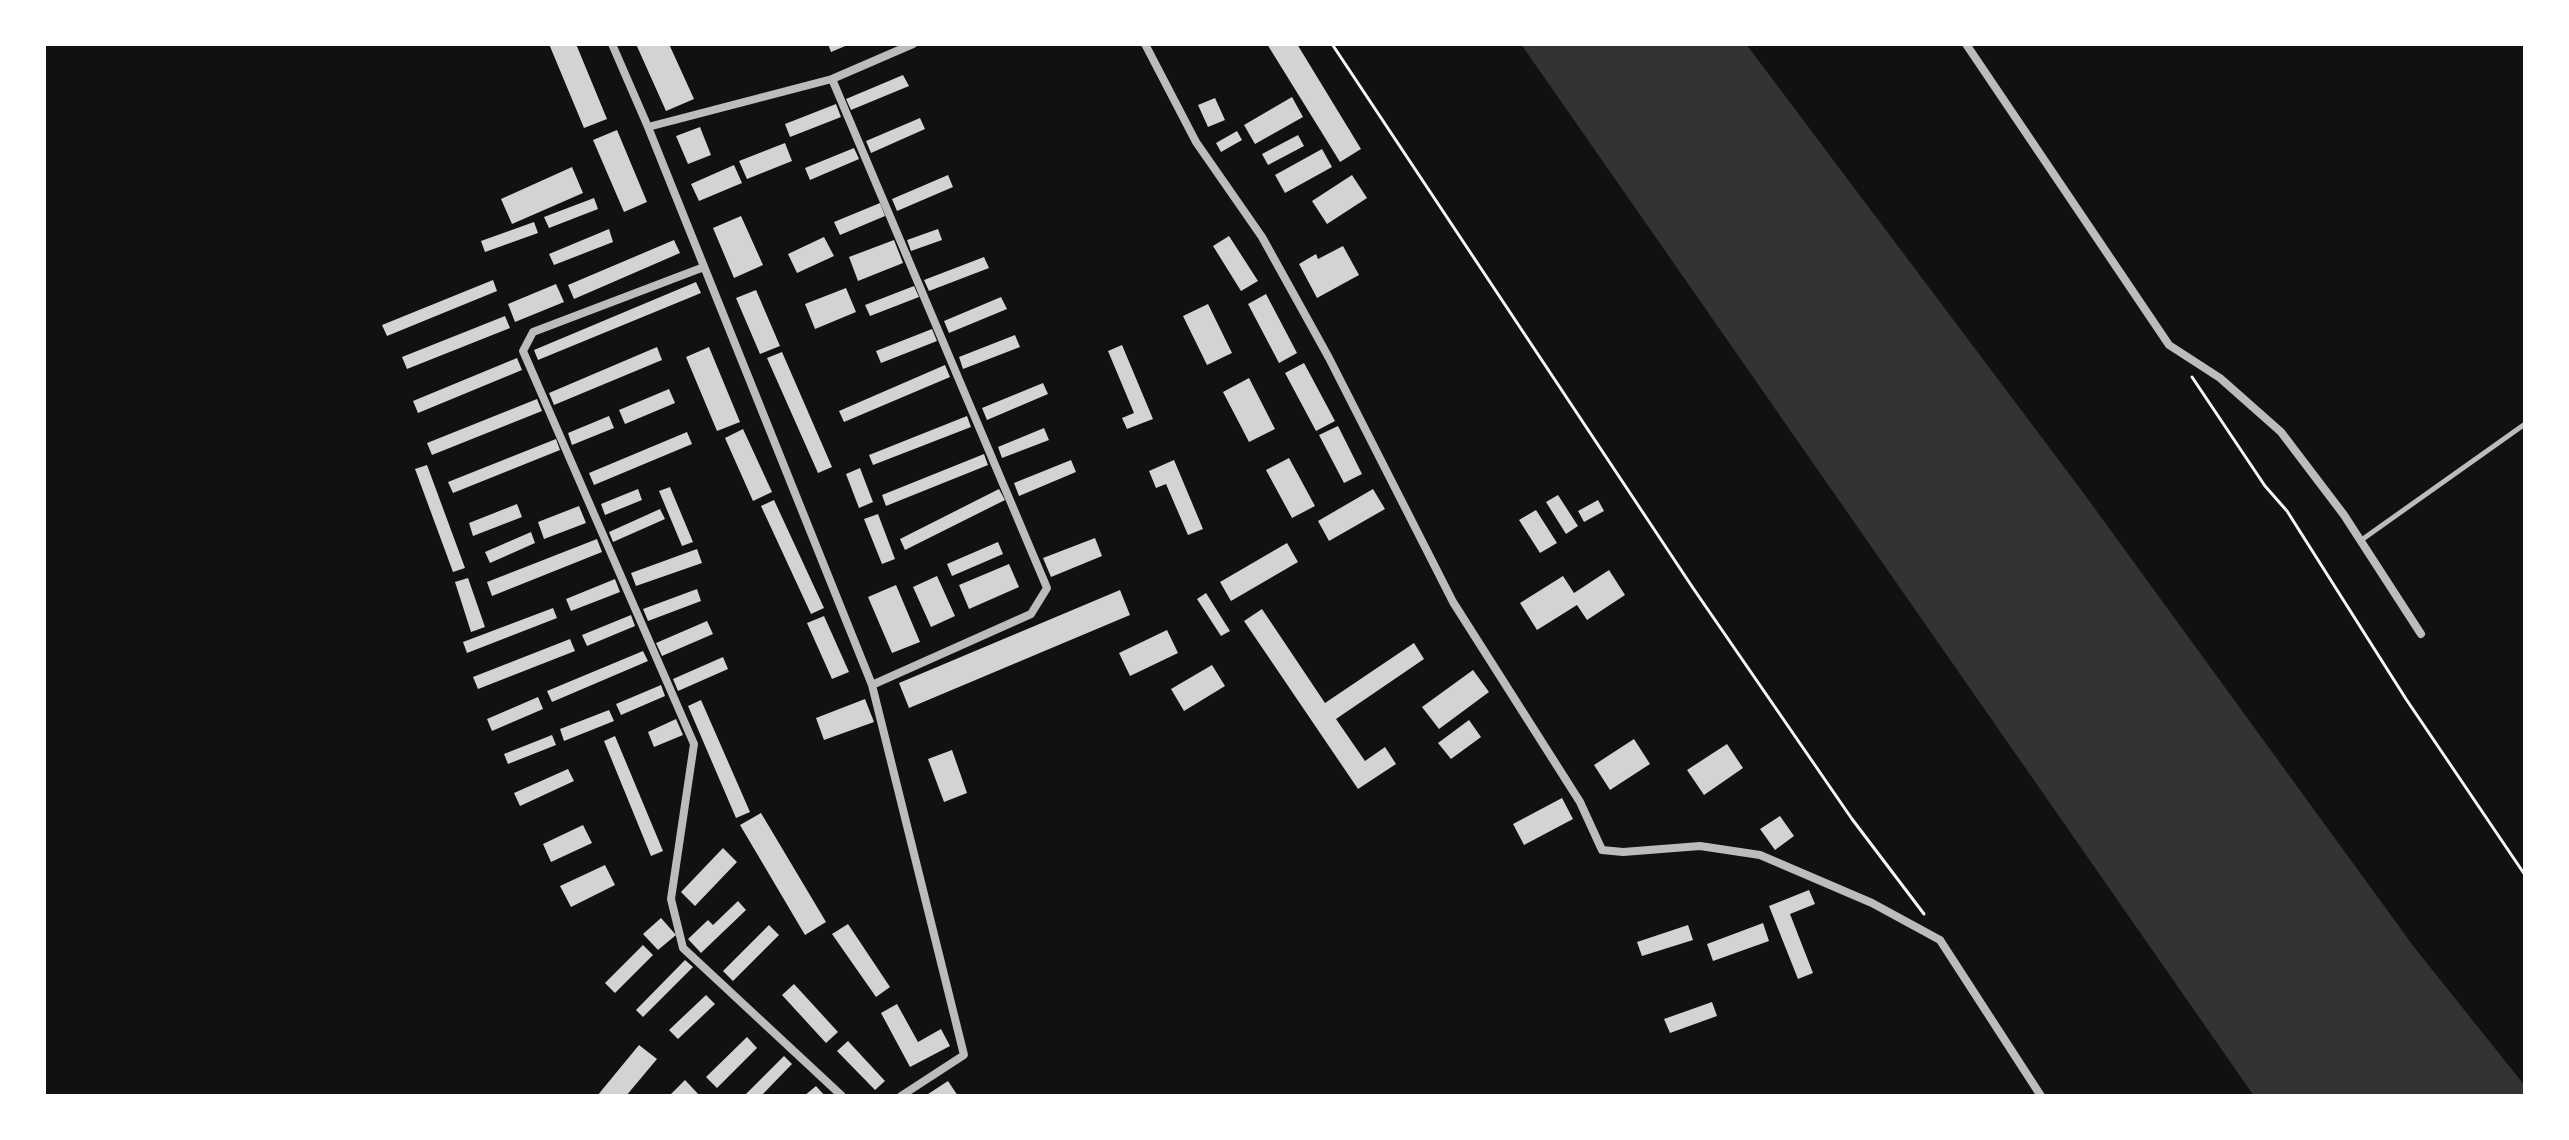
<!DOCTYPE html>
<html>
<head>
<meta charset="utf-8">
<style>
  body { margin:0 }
  #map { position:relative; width:2569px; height:1140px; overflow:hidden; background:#111; font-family:Merriweather,serif }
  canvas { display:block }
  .frame { position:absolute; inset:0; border:46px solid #fff; pointer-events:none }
</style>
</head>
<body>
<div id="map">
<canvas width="2569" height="1140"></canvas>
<div class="frame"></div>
</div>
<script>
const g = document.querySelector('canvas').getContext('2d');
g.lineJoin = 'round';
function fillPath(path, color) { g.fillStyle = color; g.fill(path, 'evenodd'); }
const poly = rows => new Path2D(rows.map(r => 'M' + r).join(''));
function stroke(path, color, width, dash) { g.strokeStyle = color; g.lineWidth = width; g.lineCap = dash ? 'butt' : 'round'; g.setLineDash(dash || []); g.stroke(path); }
fillPath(poly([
  [1521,44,1746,44,2082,491,2414,947,2525,1086,2525,1096,2254,1096]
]), '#333');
fillPath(poly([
  [549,44,576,44,607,119,584,128],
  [636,44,669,44,694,99,666,111],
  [828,44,850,44,831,52],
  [1267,44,1297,44,1361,149,1340,162],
  [903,75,909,86,851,110,846,99],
  [1292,97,1303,117,1255,144,1244,125],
  [1215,98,1225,120,1208,127,1198,105],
  [836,104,841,117,790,137,785,124],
  [920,118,925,129,871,153,866,141],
  [700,127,711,155,688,164,676,136],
  [617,130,647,202,624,212,593,140],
  [1237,131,1242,140,1221,152,1216,143],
  [1298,135,1304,146,1268,165,1262,154],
  [785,143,792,161,747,179,739,161],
  [854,148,859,159,810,180,805,168],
  [1322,149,1332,167,1285,193,1275,175],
  [734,165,742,183,699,201,691,184],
  [572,167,583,193,512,224,501,199],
  [948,175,953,187,897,211,892,199],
  [1352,175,1367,198,1327,224,1312,201],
  [594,198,598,209,549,228,544,217],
  [880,203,885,216,840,235,834,222],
  [741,216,763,265,734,278,713,228],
  [534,222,538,233,485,252,481,241],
  [609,229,613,242,554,265,549,254],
  [938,229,942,240,911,251,907,240],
  [1229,236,1258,281,1241,291,1213,246],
  [824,237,834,256,797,273,788,254],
  [674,240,680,253,574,299,568,285],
  [894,240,903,263,858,281,849,257],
  [1343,246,1359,275,1317,298,1299,264,1316,254,1318,259],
  [984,257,989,268,929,291,924,280],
  [493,280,497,291,387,336,382,325],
  [696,282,701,293,538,360,534,350],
  [556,284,564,302,515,322,508,304],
  [914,286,919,297,870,316,865,305],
  [846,288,856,312,815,329,805,304],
  [756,290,780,346,760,354,736,298],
  [1266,294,1297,353,1279,363,1248,304],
  [1001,297,1007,309,949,333,944,321],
  [1208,304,1232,353,1207,365,1183,316],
  [505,316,510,328,407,369,402,357],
  [932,329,937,341,881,363,876,351],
  [1015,335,1020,347,963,369,959,357],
  [1122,345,1153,419,1127,429,1122,418,1134,413,1108,351],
  [657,347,662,360,554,405,549,393],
  [709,347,740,422,717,431,686,357],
  [782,352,832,467,818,473,767,358],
  [517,358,522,370,418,413,413,401],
  [1304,363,1335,421,1316,431,1285,373],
  [945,365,950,377,844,422,839,411],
  [1249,378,1275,429,1249,442,1223,392],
  [1043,383,1048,394,987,420,982,408],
  [669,389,675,403,625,424,619,410],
  [537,399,542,411,432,455,427,443],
  [609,416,614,428,572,445,568,433],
  [967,416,971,427,873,465,869,455],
  [1338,426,1362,474,1344,483,1319,435],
  [1044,428,1049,440,1002,458,998,447],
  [743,429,772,492,753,501,725,438],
  [687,432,692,444,594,485,589,473],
  [556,439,560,450,453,493,448,482],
  [984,454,988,465,886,506,882,495],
  [1289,458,1315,506,1292,518,1266,470],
  [1071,460,1076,472,1019,496,1014,483],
  [1174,460,1203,529,1188,535,1166,484,1156,488,1149,471],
  [427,465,465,568,453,572,415,469],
  [860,468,873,502,859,508,846,474],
  [670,487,693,542,682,546,659,491],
  [638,489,642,500,605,515,601,504],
  [999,489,1005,500,905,550,900,539],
  [1373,489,1385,509,1329,541,1318,521],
  [1558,495,1578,526,1566,534,1546,502],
  [774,500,824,608,811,614,761,506],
  [1598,500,1604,511,1584,522,1578,511],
  [517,504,522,517,473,536,469,523],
  [579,506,586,523,544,539,538,522],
  [660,509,665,519,613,542,609,532],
  [1536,510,1557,543,1540,553,1519,520],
  [878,514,895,559,882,564,864,519],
  [531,532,535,543,490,563,485,552],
  [1095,538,1102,556,1051,577,1043,558],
  [597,539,602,552,492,596,487,582],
  [998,542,1003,554,952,576,947,564],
  [1287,543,1298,562,1231,601,1220,582],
  [697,549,702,563,636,586,631,573],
  [1009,564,1019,587,969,609,959,585],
  [1609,570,1625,595,1587,620,1577,605,1537,630,1520,603,1563,576,1574,593],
  [937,576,955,616,931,627,913,587],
  [468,578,485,627,471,632,455,582],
  [615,579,620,592,571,611,566,599],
  [896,585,920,642,892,653,868,597],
  [697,589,701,601,648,621,643,609],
  [1120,590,1130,615,909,708,899,683],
  [1206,593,1230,631,1221,636,1197,599],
  [553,608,557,618,467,653,463,642],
  [1262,609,1325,703,1414,643,1424,659,1336,719,1365,761,1385,747,1396,764,1358,789,1244,621],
  [631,615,635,626,587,646,582,635],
  [824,616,849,672,832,679,807,623],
  [707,621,713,634,662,656,656,643],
  [1167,630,1178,653,1130,676,1119,653],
  [570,639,575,651,478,689,473,677],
  [643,651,648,661,552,702,547,691],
  [723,657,728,669,678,691,673,679],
  [1212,665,1225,686,1184,711,1171,689],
  [1473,670,1489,692,1439,729,1422,707],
  [661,685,665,696,621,715,616,704],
  [538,697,543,709,492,731,487,719],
  [865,699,874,722,824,740,816,718],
  [701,700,750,812,736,818,688,706],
  [609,710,614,721,564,741,560,729],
  [676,719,683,735,654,747,648,732],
  [1469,720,1481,737,1451,759,1438,743],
  [552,735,556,745,508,764,504,754],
  [615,736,663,851,651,856,604,741],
  [1634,739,1650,764,1610,790,1594,765],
  [1727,744,1743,768,1704,795,1687,770],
  [952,750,967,793,944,802,928,759],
  [568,769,574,781,520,806,514,793],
  [1562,798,1573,819,1524,845,1513,824],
  [761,813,826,922,805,935,740,825],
  [1780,816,1794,836,1775,850,1760,829],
  [583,825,592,843,551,862,543,844],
  [723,848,737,862,695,906,681,892],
  [605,865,615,885,571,907,560,886],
  [1809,890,1815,904,1790,914,1813,973,1798,979,1769,906],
  [738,901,746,910,701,953,688,939,708,920,713,925],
  [661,918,676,935,658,950,643,934],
  [1763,923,1769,941,1713,961,1707,944],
  [848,924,890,987,876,997,832,934],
  [769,925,779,935,733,981,723,971],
  [1688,925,1693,940,1642,956,1637,942],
  [643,945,653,955,615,993,605,983],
  [685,960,693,967,643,1017,636,1010],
  [794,984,838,1032,826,1043,782,995],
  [706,995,715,1004,678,1039,669,1030],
  [1712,1002,1717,1016,1670,1033,1664,1019],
  [897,1004,918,1042,941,1029,950,1046,910,1067,881,1013],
  [747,1037,757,1048,717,1088,706,1077],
  [848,1041,885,1081,875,1090,837,1051],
  [639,1045,657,1059,626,1096,597,1096],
  [784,1056,792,1064,761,1096,744,1096],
  [685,1080,700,1096,669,1096],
  [948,1081,958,1096,925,1096],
  [816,1086,825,1096,804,1096]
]), '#d3d3d3');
stroke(poly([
  [1332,44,1693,588,1852,819,1924,914],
  [2192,377,2265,486,2287,511,2406,699,2525,875]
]), '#f5f5f5', 3);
stroke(poly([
  [2360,541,2525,424]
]), '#bcbcbc', 5);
stroke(poly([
  [612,44,648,127,872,685,964,1055,901,1096],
  [1145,44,1196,142,1262,237,1329,358,1453,602,1580,802,1602,850,1623,852,1700,846,1760,855,1872,903,1940,940,2041,1096],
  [1966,44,2169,345,2220,378,2281,432,2344,515,2421,634],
  [832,79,1047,588,1031,614,872,685],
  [648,127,832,79,913,44],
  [704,267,533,332,523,351,694,744,671,899,683,948,842,1096]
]), '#bcbcbc', 8);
</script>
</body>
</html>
